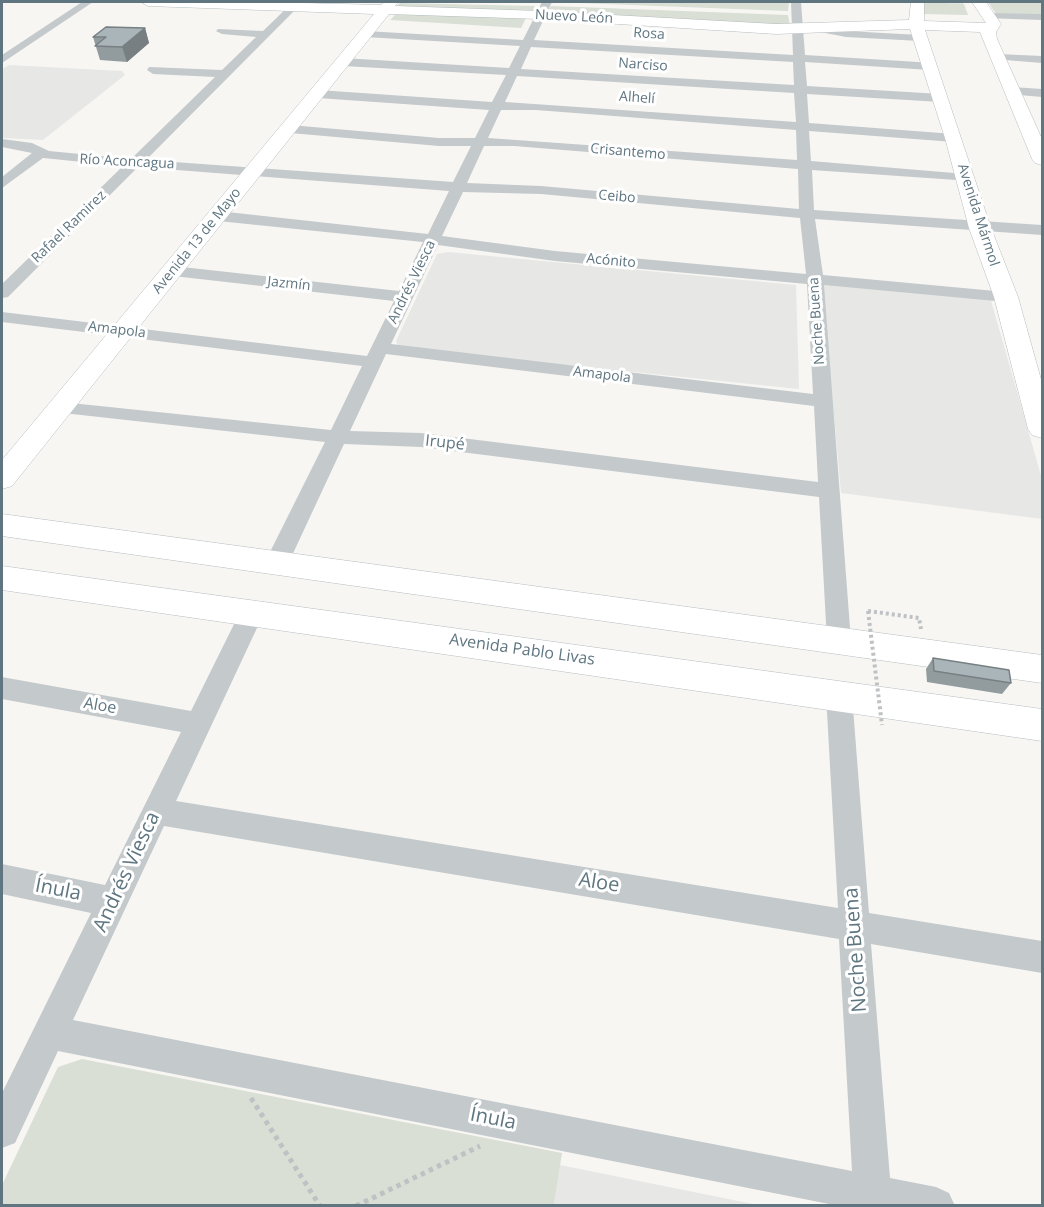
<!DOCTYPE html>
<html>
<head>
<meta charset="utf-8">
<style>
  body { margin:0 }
  #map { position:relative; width:1044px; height:1207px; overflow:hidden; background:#f7f6f3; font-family:"Open Sans",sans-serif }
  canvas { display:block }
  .frame { position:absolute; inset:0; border:3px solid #5f7681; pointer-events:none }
</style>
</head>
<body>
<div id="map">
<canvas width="1044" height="1207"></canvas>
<div class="frame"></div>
</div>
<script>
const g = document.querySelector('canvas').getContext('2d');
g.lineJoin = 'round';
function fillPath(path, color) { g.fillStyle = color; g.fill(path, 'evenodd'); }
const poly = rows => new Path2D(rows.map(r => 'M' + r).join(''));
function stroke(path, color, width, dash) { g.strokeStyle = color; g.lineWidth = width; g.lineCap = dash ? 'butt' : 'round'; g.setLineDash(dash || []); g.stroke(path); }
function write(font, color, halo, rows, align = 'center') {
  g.font = font + ' "Open Sans",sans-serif'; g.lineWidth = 6; g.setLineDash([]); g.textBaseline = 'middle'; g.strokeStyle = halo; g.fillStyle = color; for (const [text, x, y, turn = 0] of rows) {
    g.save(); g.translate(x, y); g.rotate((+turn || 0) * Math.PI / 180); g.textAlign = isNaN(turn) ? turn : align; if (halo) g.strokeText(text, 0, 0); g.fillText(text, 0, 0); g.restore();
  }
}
fillPath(poly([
  [9,65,122,71,125,75,43,140,2,138,2,69],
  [448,252,796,285,799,389,399,348,396,341,437,254],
  [822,283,990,297,1042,479,1042,519,841,493],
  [560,1165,758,1205,554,1205]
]), '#e7e8e6');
fillPath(poly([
  [553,2,789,2,788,11],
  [923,2,964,4,968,15,923,14,918,13],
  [988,2,1042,2,1042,14,996,14],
  [400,3,536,6,532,12,394,8],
  [551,6,788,15,790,26,547,12],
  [396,14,526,18,521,28,390,20],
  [82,1059,562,1153,554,1205,2,1205,2,1185,58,1067]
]), '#d9dfd4');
const secondary = poly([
  [141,2,263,2,381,5,384,2,398,2,395,6,540,11,776,24,909,20,911,2,924,3,924,21,986,23,972,2,986,2,1001,24,996,32,997,39,1042,139,1042,165,1035,163,1032,159,980,32,925,30,991,228,1018,297,1042,383,1042,438,1032,435,1028,429,994,297,969,228,945,138,910,29,776,34,540,19,389,14,12,486,2,489,2,460,374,14,148,6,141,2],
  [2,514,1042,655,1042,683,2,536,2,514],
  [2,566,1042,709,1042,741,2,590,2,566]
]);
stroke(secondary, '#b6bdc0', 1);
stroke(poly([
  [937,2,963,3]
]), '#bfc2c4', 1.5, [1.5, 1.5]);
stroke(poly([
  [868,611,919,618,921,629]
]), '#bfc2c4', 4, [3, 3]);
stroke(poly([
  [251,1098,320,1206],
  [356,1206,480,1146]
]), '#bfc2c4', 5, [4.5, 4.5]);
fillPath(poly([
  [82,2,93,2,2,63,2,55,82,2],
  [293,2,303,2,146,160,453,182,471,146,439,146,290,133,283,129,290,125,439,138,475,138,489,110,318,98,312,94,318,90,492,102,506,75,343,66,337,62,343,58,509,68,520,46,365,37,359,34,365,31,523,40,542,2,552,2,534,40,793,55,791,2,801,2,805,55,934,63,934,69,930,70,805,62,807,86,941,94,947,98,941,102,807,94,809,123,954,134,961,138,954,142,809,131,811,161,966,174,971,175,973,178,971,181,812,170,814,210,1042,225,1042,235,815,219,823,275,1006,292,1015,297,1006,302,824,285,851,641,848,648,839,651,830,648,827,641,819,497,421,447,344,444,289,562,285,568,277,571,269,568,265,562,325,442,54,412,51,408,54,404,61,402,331,430,362,366,2,322,2,312,367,356,394,301,173,276,165,271,173,266,399,291,423,242,218,221,210,216,218,211,428,234,449,191,138,167,8,297,2,298,2,284,123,166,43,158,2,188,2,177,32,153,2,147,2,139,32,143,49,151,131,159,215,77,153,74,147,70,149,67,222,70,256,37,222,34,216,31,218,29,263,31,293,2],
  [531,47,793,62,794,85,521,69,531,47],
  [517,76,794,93,796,122,505,102,517,76],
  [501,110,536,110,796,130,797,160,488,138,501,110],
  [484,146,514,146,798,169,799,209,541,186,467,183,484,146],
  [463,192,541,194,800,218,806,274,555,251,442,236,463,192],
  [438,245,555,261,807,284,813,394,391,344,438,245],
  [386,354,814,406,818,482,421,433,350,431,386,354],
  [989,13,1042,14,1042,20,985,18,984,16,989,13],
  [819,26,846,31,920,35,926,38,920,41,846,37,815,31,814,29,819,26],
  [997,54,1042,56,1042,63,993,59,993,55,997,54],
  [1012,87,1042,89,1042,97,1008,94,1006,91,1012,87],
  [252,604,261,606,264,613,176,801,838,908,826,695,830,687,839,684,848,687,852,695,869,913,1042,941,1042,973,871,944,890,1178,936,1187,949,1193,955,1206,839,1206,58,1051,15,1143,2,1148,2,1093,91,913,2,894,2,864,105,885,181,732,2,699,2,677,191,711,243,606,252,604],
  [164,826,839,939,852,1171,73,1020,164,826]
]), '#c4c9cc');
fillPath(secondary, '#fff');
stroke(poly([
  [868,611,882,725]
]), '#bfc2c4', 4, [3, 3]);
fillPath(poly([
  [145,28,149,43,127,62,100,60,93,37],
  [933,658,1011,683,1002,694,927,682,926,669]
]), '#929c9f');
fillPath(poly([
  [145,28,149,43,127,62,122,47]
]), '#777f82');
const building = poly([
  [106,27,145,28,122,47,95,46,106,37,93,37,106,27],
  [933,658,1009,670,1011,683,934,671,933,658]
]);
fillPath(building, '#aab5b9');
stroke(building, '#777f82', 1.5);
write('14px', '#5f7681', '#fff', [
  ["Nuevo León",574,17,3],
  ["Rosa",649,34,4],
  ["Narciso",643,65,4],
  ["Alhelí",637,98,4],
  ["Crisantemo",628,152,5],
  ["Río Aconcagua",127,162,3],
  ["Ceibo",617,197,5],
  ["Avenida Mármol",978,215,72],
  ["Rafael Ramirez",69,227,-44],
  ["Avenida 13 de Mayo",197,241,-51],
  ["Acónito",611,261,5],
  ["Andrés Viesca",412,282,-64],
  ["Jazmín",289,284,6],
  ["Noche Buena",817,321,-94],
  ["Amapola",117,330,7],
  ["Amapola",602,375,7]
]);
write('16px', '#5f7681', '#fff', [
  ["Irupé",445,443,6],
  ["Avenida Pablo Livas",522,650,8],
  ["Aloe",100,706,10]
]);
write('20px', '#5f7681', '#fff', [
  ["Andrés Viesca",127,872,-65],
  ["Aloe",599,883,9],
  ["Ínula",58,890,11],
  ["Noche Buena",856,950,-94],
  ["Ínula",493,1119,11]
]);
</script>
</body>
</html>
